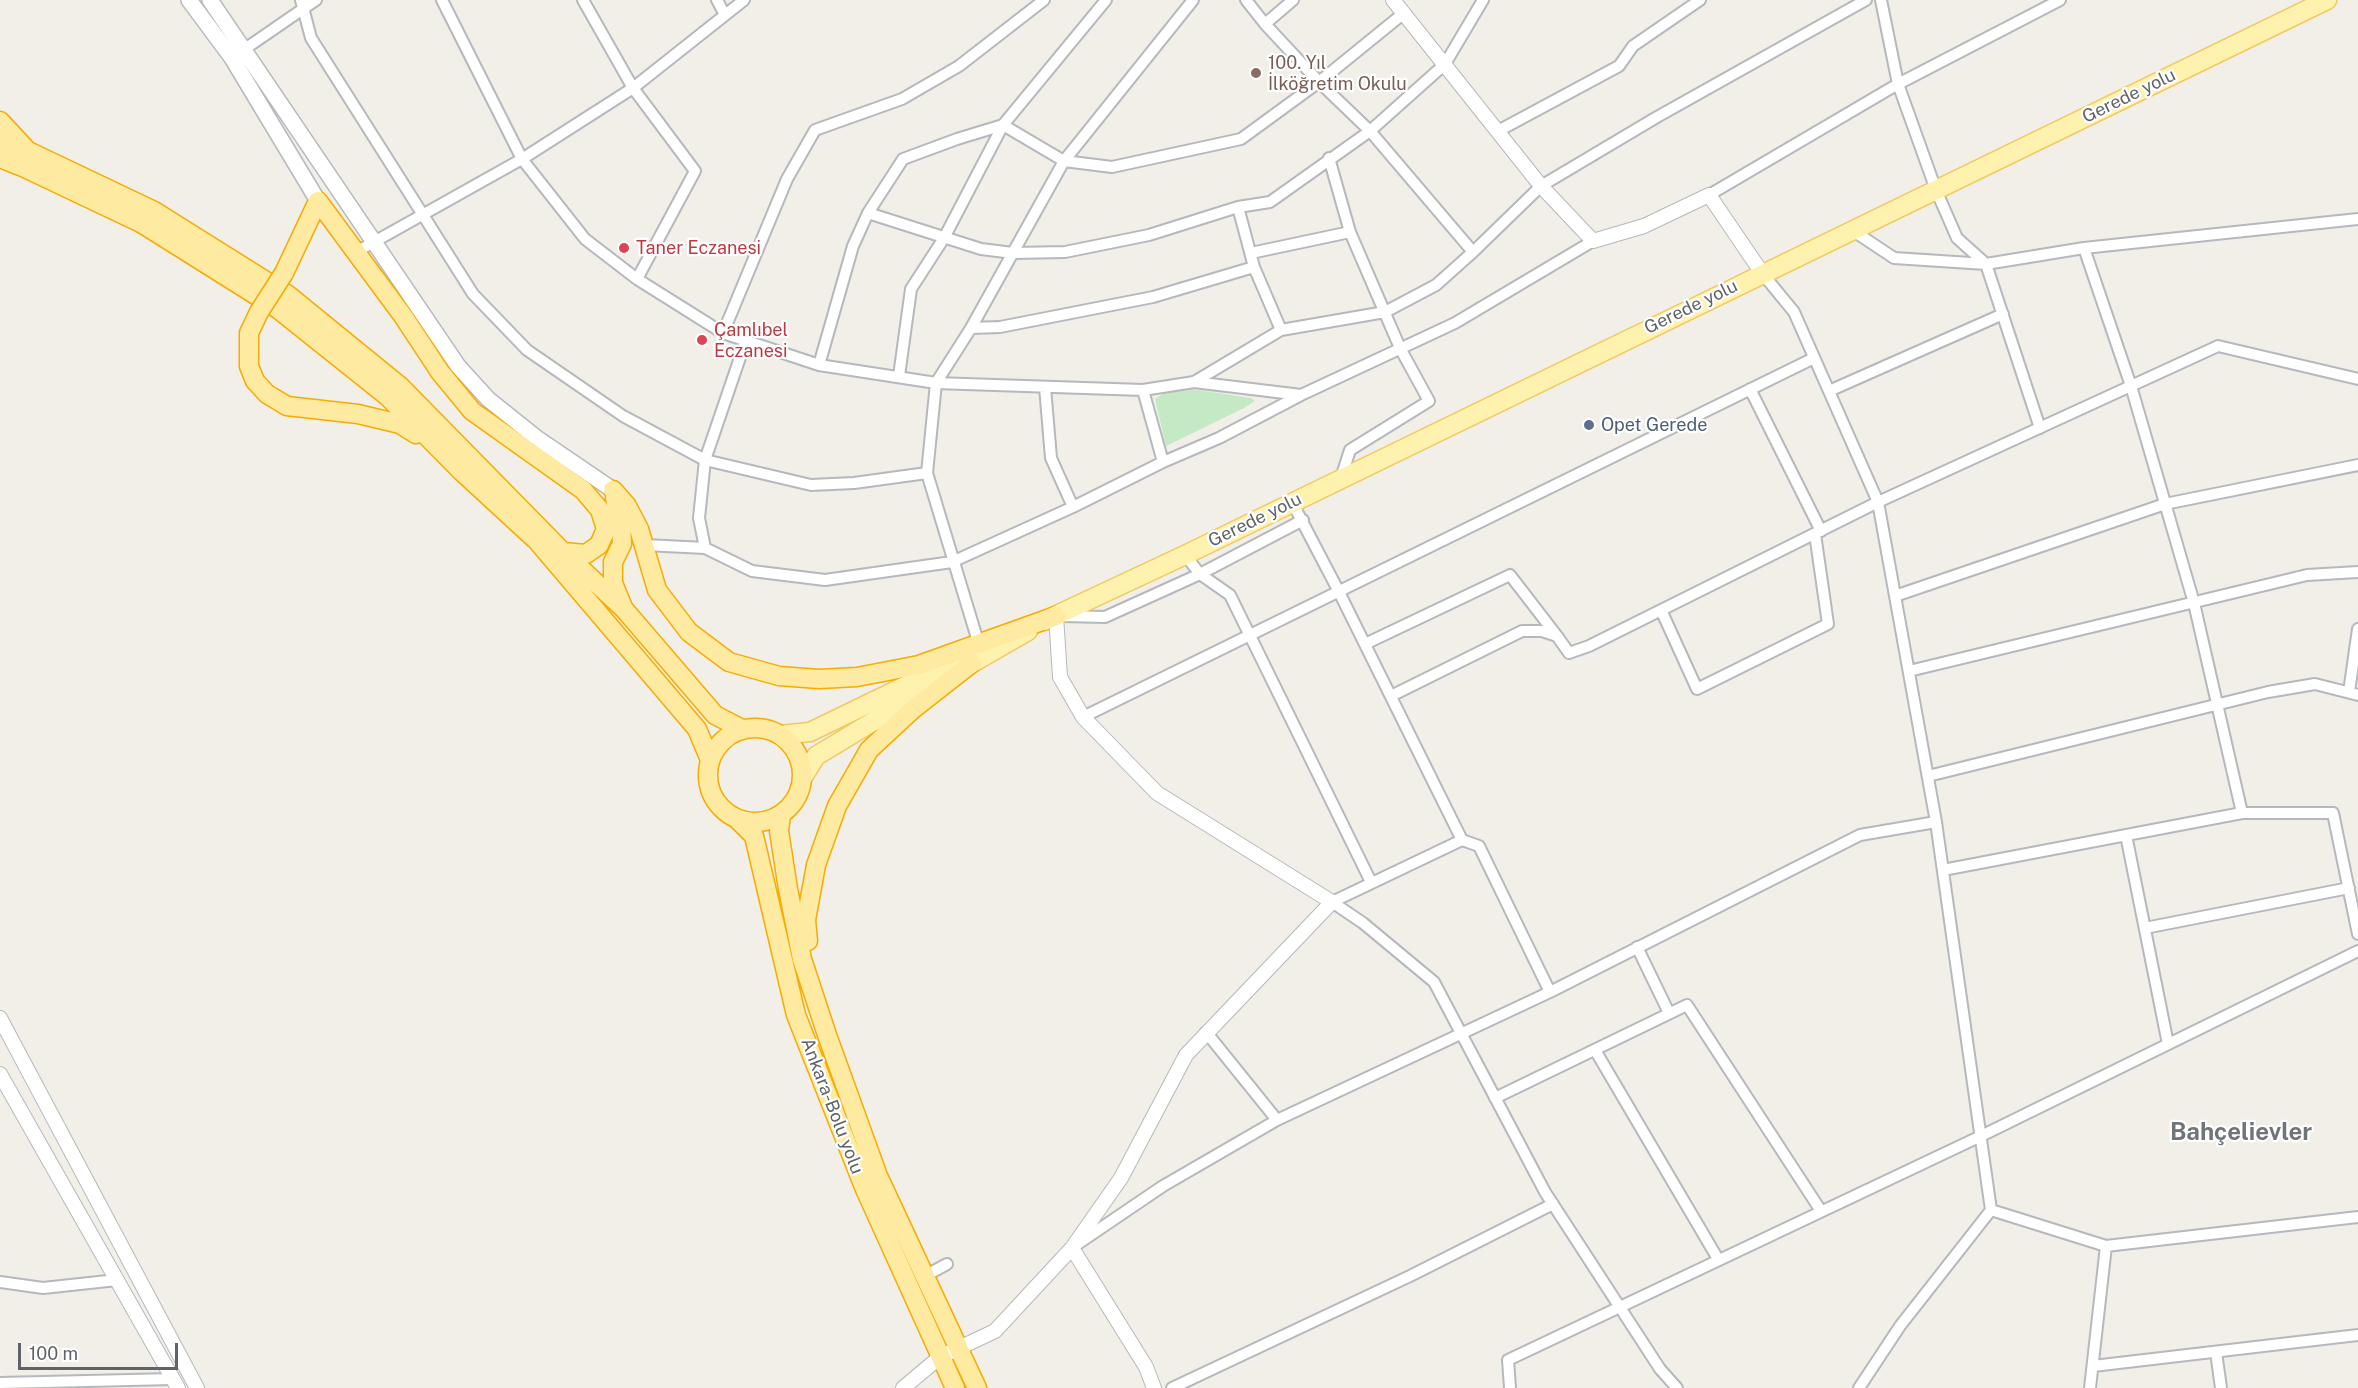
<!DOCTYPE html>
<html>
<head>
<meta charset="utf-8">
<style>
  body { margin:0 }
  #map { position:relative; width:2358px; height:1388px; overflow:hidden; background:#f1efe8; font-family:"Public Sans",sans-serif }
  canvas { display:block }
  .scale { position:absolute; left:18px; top:1343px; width:160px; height:27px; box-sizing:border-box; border:3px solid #5f6368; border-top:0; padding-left:8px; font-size:18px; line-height:21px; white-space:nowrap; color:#5f6368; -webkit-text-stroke:4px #fff; paint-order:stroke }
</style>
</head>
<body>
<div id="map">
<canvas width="2358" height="1388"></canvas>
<div class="scale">100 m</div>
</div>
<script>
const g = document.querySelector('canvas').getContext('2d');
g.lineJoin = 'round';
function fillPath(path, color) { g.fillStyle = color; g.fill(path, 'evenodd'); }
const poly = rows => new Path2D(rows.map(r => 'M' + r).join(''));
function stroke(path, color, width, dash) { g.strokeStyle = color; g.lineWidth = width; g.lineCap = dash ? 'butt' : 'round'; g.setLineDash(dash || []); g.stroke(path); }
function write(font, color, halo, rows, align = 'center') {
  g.font = font + ' "Public Sans",sans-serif'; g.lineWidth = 4.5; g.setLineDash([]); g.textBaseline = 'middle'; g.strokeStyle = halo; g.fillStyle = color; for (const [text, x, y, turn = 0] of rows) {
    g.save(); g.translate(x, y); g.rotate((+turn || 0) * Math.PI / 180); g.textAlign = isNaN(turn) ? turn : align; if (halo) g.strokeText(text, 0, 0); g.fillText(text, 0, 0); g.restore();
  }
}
fillPath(poly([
  [1191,389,1251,398,1255,401,1244,408,1166,446,1155,399,1164,393]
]), '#c5e8c5');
const minor = poly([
  [301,0,311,38,473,294,527,350,623,416,705,460,811,485,854,483,927,473],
  [442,0,522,159,585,239,637,279,723,333,819,365,936,383,1143,390,1194,382,1281,330,1385,312,1436,285,1473,252,1541,186,1657,117,1866,0],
  [583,0,633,88,695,171,637,279],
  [717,0,725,15],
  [1246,0,1265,24,1319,82,1370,131,1473,252],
  [1881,0,1898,84,1936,190,1957,238,1986,264,2040,428],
  [1265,24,1293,0],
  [239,53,316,0],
  [1498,131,1619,66,1633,46,1700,0],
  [1329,158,1350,232,1400,348,1429,401,1350,450,1341,478],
  [1709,195,1898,84,2060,0],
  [1238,207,1254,267,1281,330],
  [868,213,981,249,1013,253,1065,252,1149,235,1238,207,1270,202,1370,131,1445,64,1483,0],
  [1852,230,1894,258,1986,264,2084,248,2358,219],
  [2084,248,2131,386,2194,603,2242,813],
  [356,252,522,159,633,88,744,0],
  [1251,253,1350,232],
  [1762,273,1794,312,1878,502,1936,822,1991,1210,1900,1326,1859,1388],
  [971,328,1000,327,1153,297,1254,267],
  [723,333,787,179,815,130,902,99,959,66,1044,0],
  [819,365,853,246,868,213,903,159,957,139,1003,125,1064,161,1112,167,1241,139,1319,82,1404,13],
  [899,376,911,289,944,238,1003,125,1106,0],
  [1194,382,1301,395],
  [1045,387,1051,458,1073,507],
  [1750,389,1821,531],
  [1143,390,1163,462],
  [1829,391,2003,314],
  [1292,502,1338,590,1462,840,1479,846,1550,992],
  [645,545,705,548,752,571,825,580,952,562,1073,507,1163,462,1219,438,1301,395,1455,323,1593,241],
  [705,548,699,518,705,460,746,340],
  [1185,555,1200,574,1230,595,1371,882],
  [1895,596,2165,504,2358,465],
  [1661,610,1697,689,1828,624,1815,534],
  [1063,616,1105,617,1200,574,1303,520],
  [1365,644,1510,575,1557,636],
  [980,648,927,473,936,383,971,328,1064,161,1193,0],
  [1909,671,2307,575,2358,572],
  [2349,692,2358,629],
  [1391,696,1522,631,1542,631,1557,636,1569,653,1589,646,1878,502,2218,346,2358,379],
  [1083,717,1814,358],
  [1928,776,2268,692,2315,684,2358,695],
  [2126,835,2168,1044],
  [1462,840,1332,902,1363,923,1434,982,1545,1192,1660,1369,1677,1388],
  [1943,870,2242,813,2333,813,2358,934],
  [2145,928,2349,888],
  [1637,947,1669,1013],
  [1206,1032,1277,1120],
  [1595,1050,1718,1259],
  [1495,1098,1687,1005,1821,1211],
  [1991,1210,2106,1246,2358,1217],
  [1076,1245,1163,1186,1277,1120,1550,992,1860,835,1936,822],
  [925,1276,947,1264],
  [0,1282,43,1288,117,1280],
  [2216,1352,2221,1388],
  [2093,1366,2358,1335],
  [0,1383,173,1379],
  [1172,1388,1410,1276,1553,1204],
  [1510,1388,1508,1360,1981,1136,2358,951],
  [2090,1388,2106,1246]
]);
const tertiary = poly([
  [1393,0,1541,186,1593,241,1644,226,1709,195,1762,273],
  [0,1018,197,1388],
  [0,1074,178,1388],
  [1072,1248,1146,1367,1154,1388],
  [903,1388,940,1357,995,1331,1072,1248,1121,1178,1186,1055,1332,902,1157,793,1083,717,1060,677,1056,616]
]);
const secondary = poly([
  [189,0,232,58,318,201],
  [210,0,458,366,488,399,538,439,613,490]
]);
const primary = poly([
  [1044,621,1185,555,2327,0],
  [969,665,1028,631],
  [780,735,810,732,977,651],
  [803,777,816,756,937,683]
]);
const trunk = poly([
  [0,121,25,148],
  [0,140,28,151,154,211,288,295,401,387,563,552,624,609,715,715,742,729],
  [0,158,25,168,141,223,278,309,387,396,461,471,537,541,697,729,710,760],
  [284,273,318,201,403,316,440,372,472,411,583,490,600,510,606,529,599,545,586,554,563,552],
  [259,312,249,333,249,366,255,381,267,394,287,406,358,414,400,424,416,434],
  [613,490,627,506,639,529,657,590,689,632,729,662,779,676,819,679,857,677,919,665,1056,616],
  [615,498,621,524,622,544,613,562,613,583,622,605],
  '708 775a47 47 0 1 1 94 0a47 47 0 1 1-94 0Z',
  [781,815,779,831,788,889,802,959,827,1035,878,1176,977,1388],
  [736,818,754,836,796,1015,864,1187,955,1388],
  [808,941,806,920,816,865,837,806,869,750,912,710,972,663]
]);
stroke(minor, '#b5b8bc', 14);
stroke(tertiary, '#b5b8bc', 16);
stroke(secondary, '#b6babf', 18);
stroke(primary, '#f2c960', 21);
stroke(trunk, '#f9ab00', 21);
stroke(minor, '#fff', 10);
stroke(tertiary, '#fff', 14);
stroke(secondary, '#fff', 15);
stroke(primary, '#fff2af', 18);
stroke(trunk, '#feeaa1', 18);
const trunkBridge = poly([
  [259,312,284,273]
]);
stroke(trunkBridge, '#f9ab00', 21, []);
stroke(trunkBridge, '#feeaa1', 18);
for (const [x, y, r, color] of [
  [1256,73,6,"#8d6e63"],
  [624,248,6,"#e0444e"],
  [702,340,6,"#e0444e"],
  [1589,425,6,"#5c6f8a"]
]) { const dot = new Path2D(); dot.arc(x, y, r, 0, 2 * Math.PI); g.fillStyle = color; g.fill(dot); stroke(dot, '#fff', 2); }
write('18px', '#785e54', '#fff', [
  ["100. Yıl",1268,63],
  ["İlköğretim Okulu",1268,84]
], 'left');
write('18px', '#5f6368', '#fff', [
  ["Gerede yolu",2129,96,-26],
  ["Gerede yolu",1691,307,-26],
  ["Gerede yolu",1255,520,-26],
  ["Ankara-Bolu yolu",832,1106,69]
]);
write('18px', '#be3a42', '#fff', [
  ["Taner Eczanesi",636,248],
  ["Çamlıbel",714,330],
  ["Eczanesi",714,351]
], 'left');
write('18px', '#4e5e75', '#fff', [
  ["Opet Gerede",1601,425]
], 'left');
write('bold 24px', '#70757a', '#fff', [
  ["Bahçelievler",2241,1133]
]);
</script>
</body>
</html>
